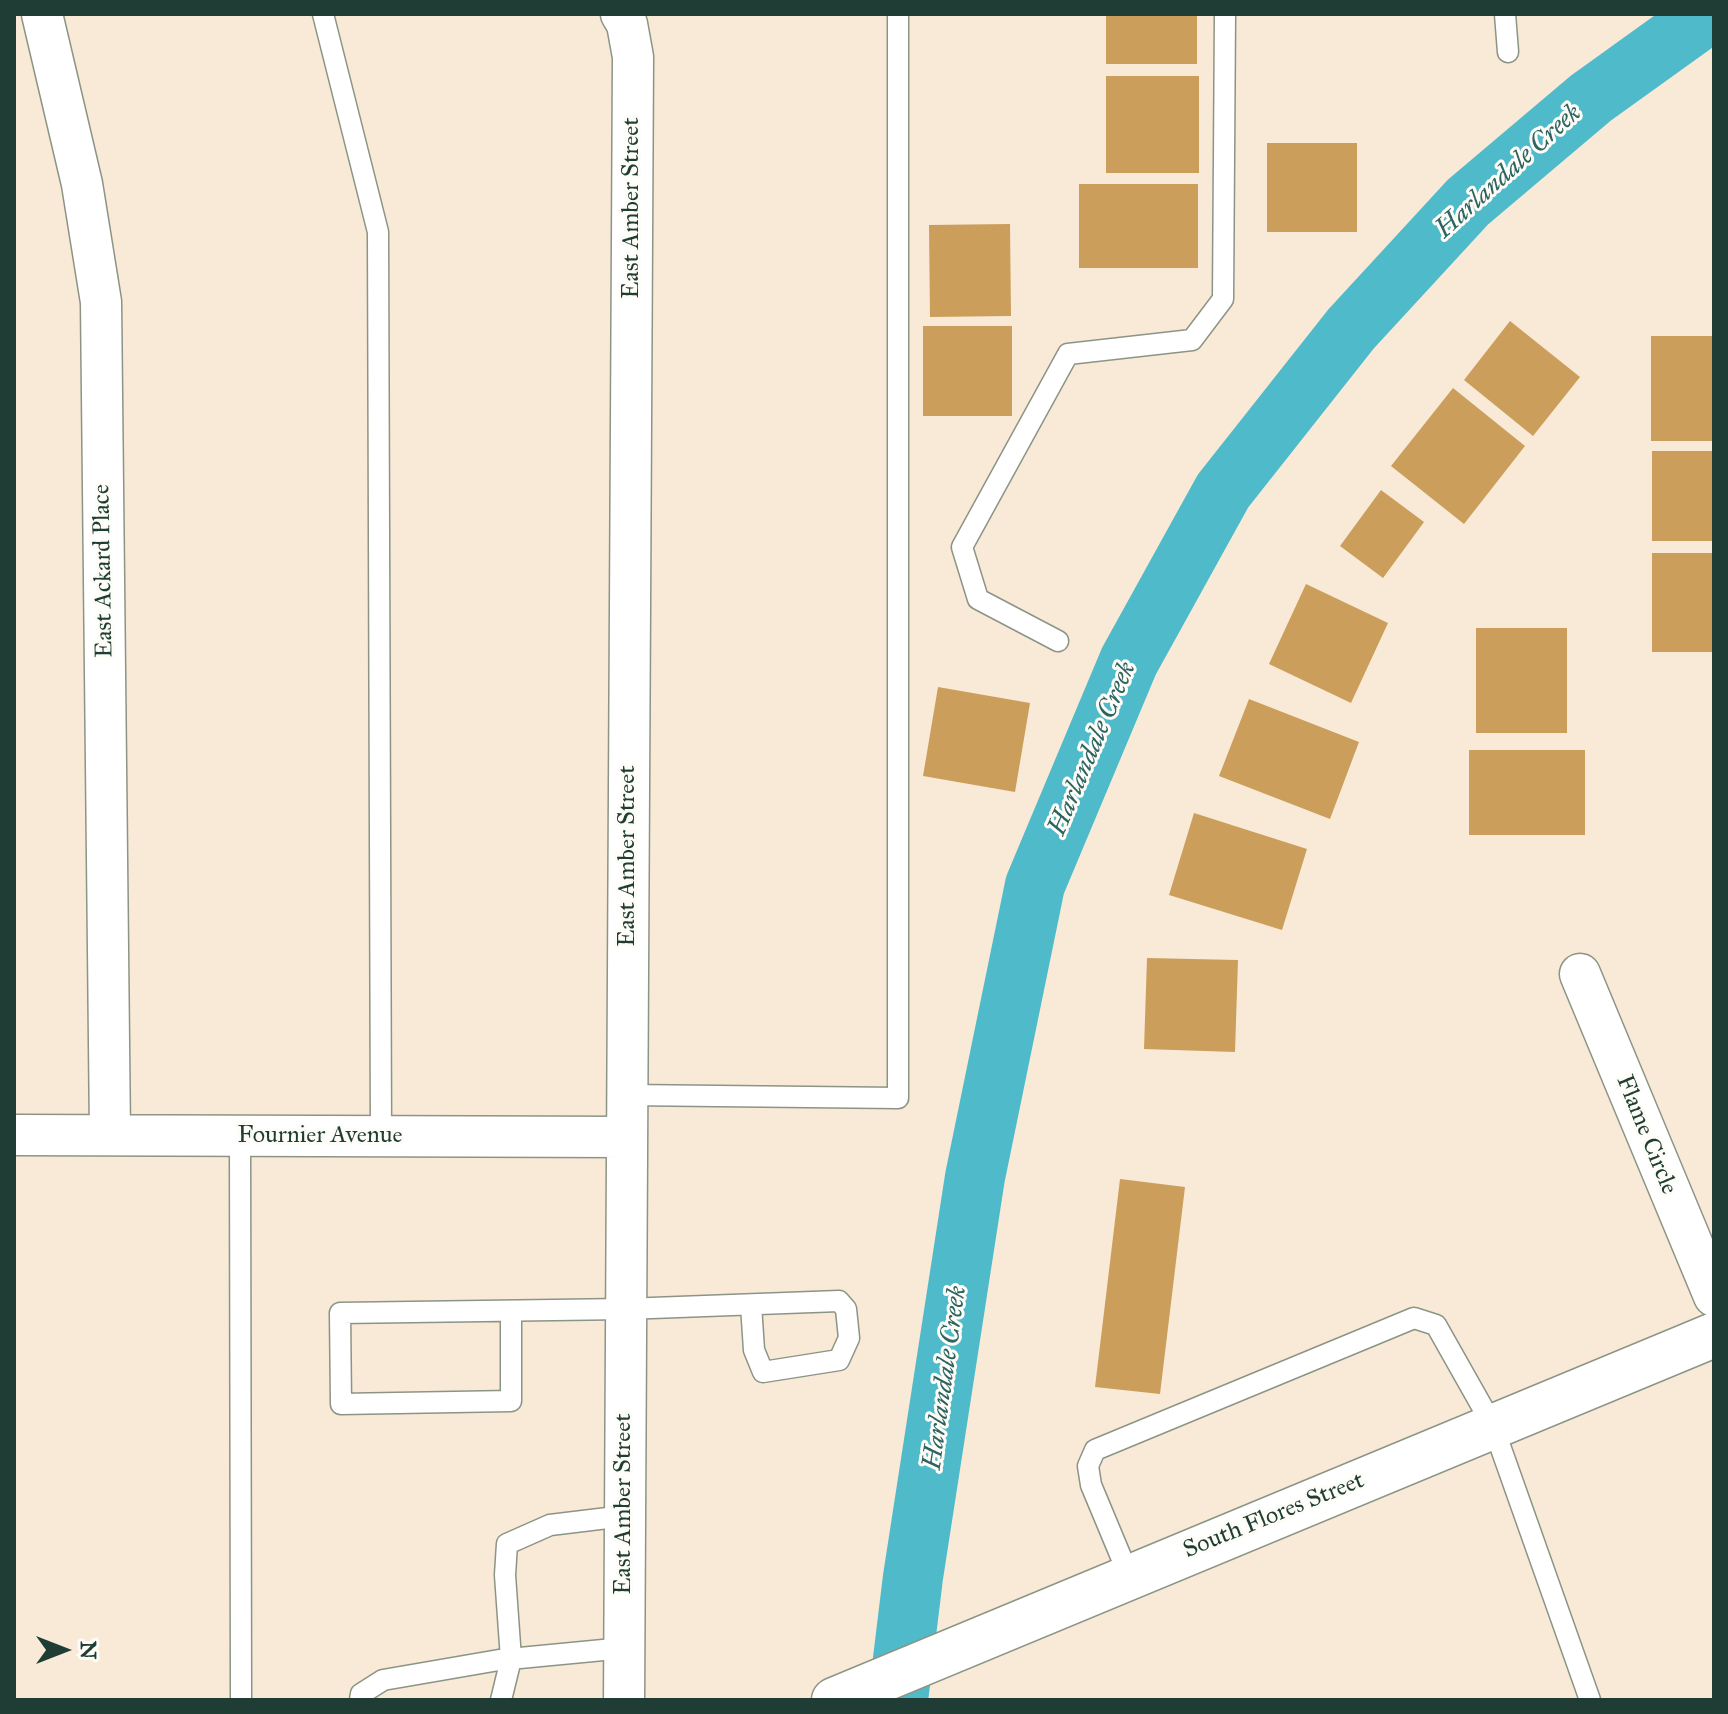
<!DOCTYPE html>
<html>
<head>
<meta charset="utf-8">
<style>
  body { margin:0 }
  #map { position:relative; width:1728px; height:1714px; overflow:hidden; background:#f8ead7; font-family:"IM FELL Great Primer",serif }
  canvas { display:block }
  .frame { position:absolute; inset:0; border:16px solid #1f3d34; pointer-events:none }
  .north { position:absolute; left:24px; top:1610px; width:80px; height:80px; -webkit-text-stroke:6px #fdfcf7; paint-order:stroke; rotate:90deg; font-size:22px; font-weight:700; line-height:32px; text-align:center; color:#1f3d34 }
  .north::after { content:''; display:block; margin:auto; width:28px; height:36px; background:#1f3d34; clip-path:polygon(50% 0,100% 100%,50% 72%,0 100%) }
</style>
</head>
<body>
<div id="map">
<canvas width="1728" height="1714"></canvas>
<div class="frame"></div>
<div class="north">N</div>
</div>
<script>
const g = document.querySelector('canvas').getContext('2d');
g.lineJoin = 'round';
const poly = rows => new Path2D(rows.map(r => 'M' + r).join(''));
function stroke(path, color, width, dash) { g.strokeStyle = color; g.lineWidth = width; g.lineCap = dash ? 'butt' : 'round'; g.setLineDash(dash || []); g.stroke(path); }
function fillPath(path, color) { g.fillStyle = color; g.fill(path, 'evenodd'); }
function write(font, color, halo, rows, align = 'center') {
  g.font = font + ' "IM FELL Great Primer",serif'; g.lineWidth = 6; g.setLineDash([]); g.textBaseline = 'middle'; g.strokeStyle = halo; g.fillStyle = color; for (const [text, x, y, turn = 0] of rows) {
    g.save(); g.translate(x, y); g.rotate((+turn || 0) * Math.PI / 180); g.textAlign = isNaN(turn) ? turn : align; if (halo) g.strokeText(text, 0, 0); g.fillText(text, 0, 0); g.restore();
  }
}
stroke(poly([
  [898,1700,913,1577,975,1177,1035,885,1129,661,1223,491,1351,329,1468,202,1591,98,1708,14]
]), '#4fbbca', 60);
fillPath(poly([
  [1106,14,1197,14,1197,64,1106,64],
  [1106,76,1199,76,1199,173,1106,173],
  [1267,143,1357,143,1357,232,1267,232],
  [1079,184,1198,184,1198,268,1079,268],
  [1010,224,1011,316,930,317,929,225],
  [1510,321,1580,377,1533,436,1464,380],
  [923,326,1012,326,1012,416,923,416],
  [1651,336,1714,336,1714,441,1651,441],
  [1453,388,1525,446,1464,524,1391,466],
  [1652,451,1714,451,1714,541,1652,541],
  [1381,490,1424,522,1383,578,1340,546],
  [1652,553,1714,553,1714,652,1652,652],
  [1306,584,1388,623,1351,703,1269,664],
  [1476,628,1567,628,1567,733,1476,733],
  [938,687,1030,703,1015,792,923,776],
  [1249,699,1359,742,1330,819,1219,776],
  [1469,750,1585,750,1585,835,1469,835],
  [1194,813,1307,849,1282,930,1169,895],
  [1147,958,1238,960,1235,1052,1144,1049],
  [1120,1179,1185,1187,1160,1394,1095,1387]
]), '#cc9e5b');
const service = poly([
  [323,14,378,232,381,1136],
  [1505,14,1508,52],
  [1058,641,978,599,962,547,1068,354,1192,340,1223,299,1225,14],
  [627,1095,898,1098,898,14],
  [240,1136,241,1700],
  [511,1311,511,1401,341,1404,340,1313,625,1309,839,1301,846,1309,849,1338,839,1360,763,1372,754,1350,751,1305],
  [1129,1576,1091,1485,1088,1466,1095,1450,1414,1318,1436,1325,1493,1426,1590,1700],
  [360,1700,361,1694,383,1680,499,1660,624,1648],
  [501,1700,511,1659,505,1575,507,1544,550,1525,624,1516]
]);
const minor = poly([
  [42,14,82,184,101,302,110,1135],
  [621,14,627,24,633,57,624,1700],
  [1580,974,1714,1296],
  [14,1135,626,1137]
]);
const secondary = poly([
  [834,1700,1714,1335]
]);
stroke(service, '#8c9486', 23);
stroke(minor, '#8c9486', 43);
stroke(secondary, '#8c9486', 47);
stroke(service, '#fff', 20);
stroke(minor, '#fff', 40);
stroke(secondary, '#fff', 44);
write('24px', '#1f3d34', '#fdfcf7', [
  ["East Amber Street",632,208,-90],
  ["East Ackard Place",104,571,-91],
  ["East Amber Street",628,856,-90],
  ["Flame Circle",1646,1135,68],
  ["Fournier Avenue",320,1136],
  ["East Amber Street",624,1504,-90],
  ["South Flores Street",1274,1516,-22]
]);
write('italic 26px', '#2d6361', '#fdfcf7', [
  ["Harlandale Creek",1509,172,-42],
  ["Harlandale Creek",1093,749,-67],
  ["Harlandale Creek",946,1378,-82]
]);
</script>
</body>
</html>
